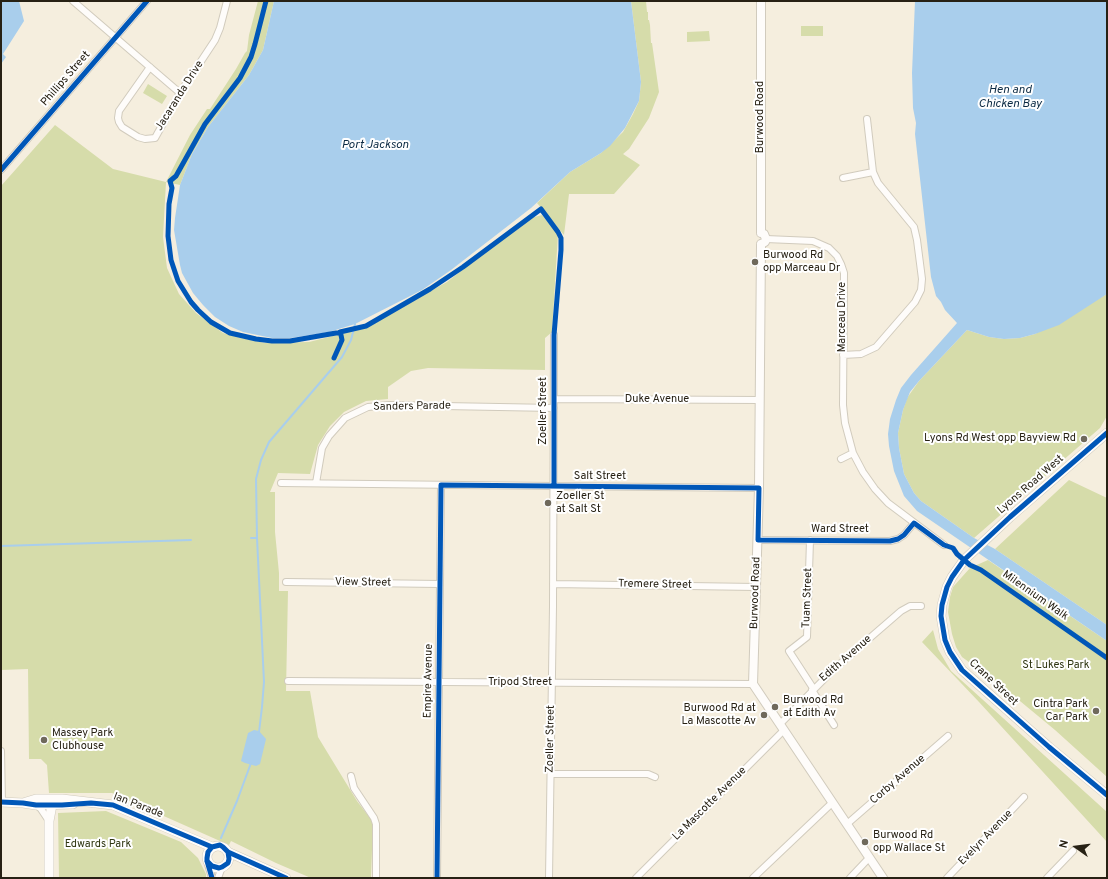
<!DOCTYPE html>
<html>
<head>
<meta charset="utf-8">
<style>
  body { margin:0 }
  #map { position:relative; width:1108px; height:879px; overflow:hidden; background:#f5eede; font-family:Overpass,sans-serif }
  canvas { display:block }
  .frame { position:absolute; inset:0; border:2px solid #272114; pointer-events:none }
  .north { position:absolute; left:1056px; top:827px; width:40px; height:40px; -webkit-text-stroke:3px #fff; paint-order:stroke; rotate:284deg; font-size:11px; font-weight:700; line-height:16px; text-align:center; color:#272114 }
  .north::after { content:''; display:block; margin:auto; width:14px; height:18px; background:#272114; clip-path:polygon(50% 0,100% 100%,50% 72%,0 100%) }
</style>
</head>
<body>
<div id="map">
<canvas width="1108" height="879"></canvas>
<div class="frame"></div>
<div class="north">N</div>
</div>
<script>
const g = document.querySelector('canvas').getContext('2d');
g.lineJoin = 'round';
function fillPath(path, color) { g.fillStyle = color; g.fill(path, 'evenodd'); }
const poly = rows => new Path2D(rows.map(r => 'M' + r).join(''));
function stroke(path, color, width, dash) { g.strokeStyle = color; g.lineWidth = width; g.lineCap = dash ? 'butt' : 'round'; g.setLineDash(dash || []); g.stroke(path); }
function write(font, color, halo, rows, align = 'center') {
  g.font = font + ' Overpass,sans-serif'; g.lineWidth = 4; g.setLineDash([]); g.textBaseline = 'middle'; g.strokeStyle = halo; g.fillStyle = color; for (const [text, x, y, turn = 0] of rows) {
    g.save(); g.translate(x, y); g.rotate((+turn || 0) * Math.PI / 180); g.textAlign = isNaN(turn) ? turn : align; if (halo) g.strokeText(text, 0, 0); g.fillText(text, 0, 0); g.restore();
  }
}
fillPath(poly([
  [258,1,274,1,263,50,249,75,208,127,192,154,180,185,166,182,163,237,167,268,179,294,196,313,223,333,241,338,265,343,309,342,337,335,381,318,447,282,500,240,531,218,542,215,558,234,552,332,545,338,545,370,428,368,411,371,388,387,388,399,366,401,344,412,330,426,318,445,310,474,278,473,270,492,275,492,275,532,279,573,279,591,288,591,286,691,310,691,318,737,357,801,373,822,371,878,311,878,276,863,231,841,229,845,112,793,49,793,47,765,41,759,29,759,28,669,1,670,1,186,55,125,113,169,166,182,190,135,207,109,210,109,236,69,245,53,247,51,249,35],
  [631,1,646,1,647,12,648,12,648,20,649,20,650,25,651,43,652,43,659,92,649,118,629,149,623,154,640,165,614,194,569,194,564,235,537,203,570,172,601,153,623,132,633,114,639,101,641,82],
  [801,26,823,26,823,36,801,36],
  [709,31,710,41,687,42,687,32],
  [148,84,167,96,162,104,143,93],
  [1107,294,1107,416,1100,428,974,538,921,501,914,493,904,474,899,448,898,433,903,410,907,398,919,381,967,330,989,337,1004,339,1020,338,1035,334],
  [1069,480,1107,498,1107,625,995,549],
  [988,560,1107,641,1107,777,1055,730,1003,687,962,657,956,647,952,634,948,612,950,597,953,587,970,568],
  [933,630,938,649,951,671,1107,812,1107,842,979,702,922,642],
  [106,811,181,842,198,858,206,874,206,878,59,878,58,813]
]), '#d6dcaa');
fillPath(poly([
  [1,1,19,1,24,21,3,54,6,57,1,64],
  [274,1,631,1,641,82,639,101,625,128,610,146,601,153,570,172,531,208,451,270,422,290,355,324,329,332,291,338,272,338,243,332,229,326,215,317,203,305,193,293,182,273,180,265,174,230,175,218,180,185,192,154,208,127,249,75,263,50],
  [915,1,1107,1,1107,294,1059,325,1035,334,1020,338,1004,339,989,337,967,330,919,381,910,392,903,410,898,433,899,448,904,474,914,493,921,501,974,538,995,549,1107,625,1107,641,917,511,904,496,894,471,889,446,888,434,890,419,896,400,901,388,911,375,957,323,945,310,941,302,936,296,931,277,915,134,916,123,913,108,912,73],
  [254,730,259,731,266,739,260,764,256,766,245,763,241,761,248,733]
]), '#a9ceec');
stroke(poly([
  [251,538,257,538],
  [1,546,191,540],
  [259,732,262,707,264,682,257,538,256,479,261,460,269,442,342,357,351,340,355,324],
  [221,838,237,801,251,763]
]), '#a9ceec', 2);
const minor = poly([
  [73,1,180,93],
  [150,67,119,111,118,118,119,122,122,127,138,137,145,139,155,138,180,93,215,40,220,28,227,1],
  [1,170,147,1],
  [843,178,873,172],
  [766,239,813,241,829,248,837,256,841,264,844,273,843,405,845,423,853,453,863,472,875,489,888,503,944,545],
  [843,355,861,354,876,347,915,302,921,290,922,279,917,240,914,227,878,183,873,172,867,119],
  [554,399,760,400],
  [841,459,853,453],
  [281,483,554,486,759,488],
  [316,483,322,448,329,436,345,418,368,407,389,405,554,408],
  [758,540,890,541,898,539,904,535,914,523],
  [810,540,807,637,789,651,813,688],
  [286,582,440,584],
  [553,584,756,587],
  [288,681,753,684],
  [812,690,834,725],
  [780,724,834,669,901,611,910,606,921,606],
  [1,751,2,802],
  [551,774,648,774,655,777],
  [351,776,354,788,374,818,376,824,376,878],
  [36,805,41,809,49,821],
  [847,824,948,736],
  [207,861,212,878],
  [218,878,222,867],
  [437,878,441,485],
  [549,878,553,606,554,335],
  [636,878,784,730],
  [753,878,832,803],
  [850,878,869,858],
  [947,878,1024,797],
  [1047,878,1073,851]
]);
const tertiary = poly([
  [761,233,761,1],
  [761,233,764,234,766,239,765,242,761,244],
  [761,244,759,488,753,684,883,878]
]);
const secondary = poly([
  [1107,433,1010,517,964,560,952,577,947,587,942,605,941,616,945,640,950,652,962,670,1049,747,1107,795],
  [1,802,23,803,36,805,73,804],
  [23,803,36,799,62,799,113,805,212,847],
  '207 857a11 11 0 1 1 22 0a11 11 0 1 1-22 0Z',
  [228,852,286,878],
  [49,878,49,821,52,805]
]);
stroke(minor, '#d1cbbd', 8);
stroke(tertiary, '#d1cbbd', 10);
stroke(secondary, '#d1cbbd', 10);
stroke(minor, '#fefcfa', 6);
stroke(tertiary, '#fefcfa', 8);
stroke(secondary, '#fefcfa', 9);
stroke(poly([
  [266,1,255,44,251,57,240,78,205,124,176,176,170,181,172,188,169,204,168,236,171,260,178,281,191,302,198,310,211,322,230,333,256,339,272,341,290,341,336,333,340,333,341,335,342,340,334,358],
  [1,170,147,1],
  [340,332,366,326,430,289,463,267,541,209,558,232,561,238,561,250,554,335,554,486],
  [1107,433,1010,517,964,560,952,577,947,587,942,605,941,616,945,640,950,652,962,670,1049,747,1107,795],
  [1,802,23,803,36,805,62,805,91,803,113,805,212,847],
  [228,852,286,878],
  [207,861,212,866,219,868,222,867,228,863,229,859,228,852,223,847,220,845,212,847,208,852,207,858,207,861,212,878],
  [437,878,441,485,759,488,758,540,890,541,898,539,904,535,914,523,944,545,953,548,957,554,970,565,981,570,1107,658]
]), '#0057b8', 5);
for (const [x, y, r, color] of [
  [755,262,4,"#6f695b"],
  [1084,439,4,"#6f695b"],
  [548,503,4,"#6f695b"],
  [775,707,4,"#6f695b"],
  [1096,711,4,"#6f695b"],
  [764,715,4,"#6f695b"],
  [44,740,4,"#6f695b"],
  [865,842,4,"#6f695b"]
]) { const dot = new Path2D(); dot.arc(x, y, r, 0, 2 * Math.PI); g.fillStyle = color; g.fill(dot); stroke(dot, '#fff', 1.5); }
write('11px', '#272114', '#fff', [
  ["Phillips Street",66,79,-49],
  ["Jacaranda Drive",180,96,-58],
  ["Burwood Road",761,117,-90],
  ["Marceau Drive",843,317,-90],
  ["Duke Avenue",657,400],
  ["Sanders Parade",412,407,-1],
  ["Zoeller Street",544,411,-90],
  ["Salt Street",600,477],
  ["Lyons Road West",1031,485,-41],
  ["Ward Street",840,530],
  ["View Street",363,583,1],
  ["Tremere Street",655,585,1],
  ["Burwood Road",756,593,-88],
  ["Milennium Walk",1035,596,35],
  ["Tuam Street",808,598,-88],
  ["Edith Avenue",846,659,-41],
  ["Empire Avenue",429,681,-89],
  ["Tripod Street",520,683],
  ["Crane Street",993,683,43],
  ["Zoeller Street",551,739,-89],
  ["Corby Avenue",898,780,-41],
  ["La Mascotte Avenue",710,804,-45],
  ["Ian Parade",138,806,21],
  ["Evelyn Avenue",986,838,-46]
]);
write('11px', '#272114', '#fff', [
  ["Burwood Rd",763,256],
  ["opp Marceau Dr",763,269],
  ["Lyons Rd West opp Bayview Rd",1076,439,"right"],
  ["Zoeller St",556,497],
  ["at Salt St",556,510],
  ["Burwood Rd",783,701],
  ["at Edith Av",783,714],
  ["Cintra Park",1088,705,"right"],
  ["Car Park",1088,718,"right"],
  ["Burwood Rd at",756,709,"right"],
  ["La Mascotte Av",756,722,"right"],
  ["Massey Park",52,734],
  ["Clubhouse",52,747],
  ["Burwood Rd",873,836],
  ["opp Wallace St",873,849]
], 'left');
write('11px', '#303712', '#fff', [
  ["St Lukes Park",1056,666],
  ["Edwards Park",98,845]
]);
write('italic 12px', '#0c2b44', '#fff', [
  ["Hen and",1010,91],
  ["Chicken Bay",1010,105],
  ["Port Jackson",375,146]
]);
</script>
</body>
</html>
